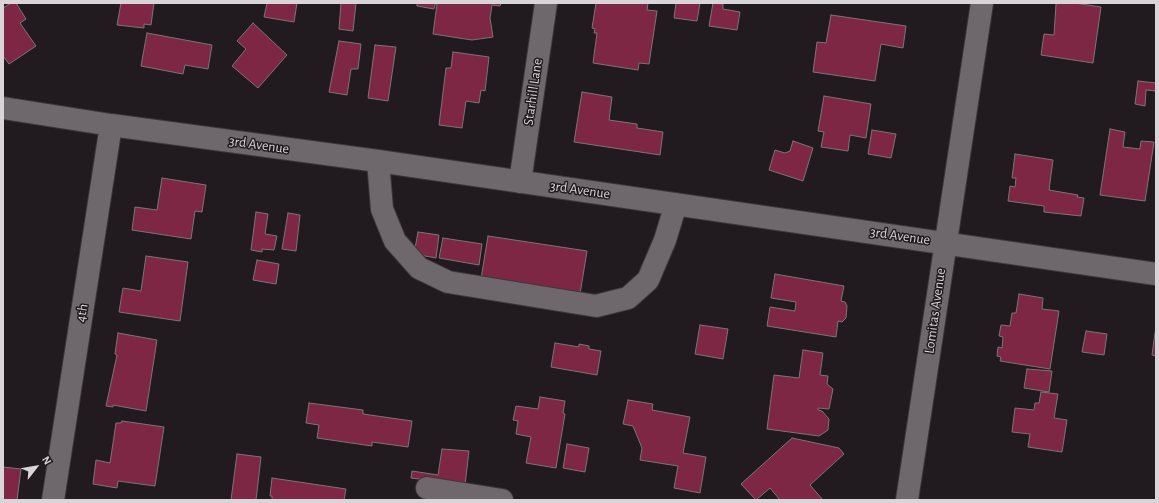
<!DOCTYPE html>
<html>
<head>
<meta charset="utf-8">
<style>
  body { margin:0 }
  #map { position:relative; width:1159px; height:503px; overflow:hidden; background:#211b1f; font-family:"Alegreya Sans",sans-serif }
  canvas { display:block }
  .frame { position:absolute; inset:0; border:4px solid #d8d4d7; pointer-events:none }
  .north { position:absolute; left:16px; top:447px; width:40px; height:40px; -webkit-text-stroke:3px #211b1f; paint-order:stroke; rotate:59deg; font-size:11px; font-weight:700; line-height:16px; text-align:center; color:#d8d4d7 }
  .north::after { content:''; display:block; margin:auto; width:14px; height:18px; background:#d8d4d7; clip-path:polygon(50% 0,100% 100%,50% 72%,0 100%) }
</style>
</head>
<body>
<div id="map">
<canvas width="1159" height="503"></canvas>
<div class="frame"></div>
<div class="north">N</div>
</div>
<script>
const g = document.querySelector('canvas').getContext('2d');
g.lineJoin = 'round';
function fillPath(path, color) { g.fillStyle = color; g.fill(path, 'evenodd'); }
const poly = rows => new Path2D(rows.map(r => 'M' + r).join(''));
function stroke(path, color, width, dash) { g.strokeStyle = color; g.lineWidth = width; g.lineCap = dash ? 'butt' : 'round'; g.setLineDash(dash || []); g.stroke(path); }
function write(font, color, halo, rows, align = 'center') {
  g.font = font + ' "Alegreya Sans",sans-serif'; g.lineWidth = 3; g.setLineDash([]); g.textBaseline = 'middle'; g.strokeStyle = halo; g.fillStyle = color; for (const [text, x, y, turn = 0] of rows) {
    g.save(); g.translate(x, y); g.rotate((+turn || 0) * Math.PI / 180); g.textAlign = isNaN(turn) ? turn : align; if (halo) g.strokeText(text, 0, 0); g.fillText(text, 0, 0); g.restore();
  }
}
const building = poly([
  [11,3,16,3,26,19,20,23,36,46,9,64,3,56,3,8,11,3],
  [121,3,154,3,151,25,144,24,144,28,117,25,121,3],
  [267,3,297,3,294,22,264,17,267,3],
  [341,3,356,3,353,31,339,29,341,3],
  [417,3,501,3,500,6,492,5,490,18,493,37,472,40,433,34,437,4,435,4,434,9,417,6,417,3],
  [596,3,648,3,647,10,657,11,649,64,639,63,638,70,593,63,597,33,594,33,595,29,592,28,596,3],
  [676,3,700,3,697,21,674,18,676,3],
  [713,3,723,4,723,9,740,12,737,30,709,26,713,3],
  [1059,3,1075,3,1101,7,1093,63,1041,55,1044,34,1054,35,1056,4,1059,3],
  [831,15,906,26,903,48,881,44,875,81,813,72,817,42,826,43,831,15],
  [253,23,287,55,258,88,232,66,246,49,237,41,253,23],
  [147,33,212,45,208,69,185,65,183,74,141,66,147,33],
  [339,41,361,44,358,69,351,69,347,95,329,92,339,41],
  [375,45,396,47,388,101,368,98,375,45],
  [453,52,489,57,485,91,481,90,479,103,466,101,462,128,439,125,446,68,451,68,453,52],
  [1138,81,1156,83,1156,91,1146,90,1145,106,1135,104,1138,81],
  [582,92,612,97,609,120,637,124,637,128,663,132,660,155,574,142,582,92],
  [824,96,871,104,866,138,850,135,848,151,821,147,824,132,818,131,824,96],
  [1110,129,1125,132,1123,147,1140,149,1141,141,1154,142,1145,201,1100,195,1110,129],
  [872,130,896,134,891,158,868,154,872,130],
  [793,141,813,148,803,181,769,170,775,150,785,153,790,151,793,141],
  [1015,154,1053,160,1049,190,1078,195,1077,197,1084,198,1081,216,1044,212,1044,206,1008,201,1010,186,1015,187,1016,178,1012,178,1015,154],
  [162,178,206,185,202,212,195,211,191,239,132,230,135,207,157,210,162,178],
  [256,212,268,214,265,234,277,236,274,250,262,249,262,252,251,250,256,212],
  [288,213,300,215,296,251,282,249,288,213],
  [418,232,439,235,436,258,414,254,418,232],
  [488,236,587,251,580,294,481,279,488,236],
  [443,238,482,244,479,265,439,258,443,238],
  [146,256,188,262,180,321,119,312,123,288,141,291,146,256],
  [257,260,279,264,276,284,253,280,257,260],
  [775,274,844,286,841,301,845,302,847,306,846,318,842,322,838,321,836,337,767,326,770,307,795,311,796,302,771,298,775,274],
  [1019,294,1043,298,1042,309,1059,311,1050,369,1000,361,1001,357,997,356,998,347,1002,348,1003,337,999,336,1001,325,1010,326,1012,313,1016,313,1019,294],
  [700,325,728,329,723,359,695,354,700,325],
  [1156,326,1156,356,1152,355,1156,326],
  [1086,331,1107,334,1104,355,1082,352,1086,331],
  [118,333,157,340,146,411,113,405,113,407,106,406,117,355,115,354,118,333],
  [555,343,579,347,579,344,589,346,589,349,601,351,597,375,551,367,555,343],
  [803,350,823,353,820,375,828,376,827,384,833,389,829,409,818,408,818,410,822,411,829,419,828,430,819,436,767,429,774,375,799,378,803,350],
  [1027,369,1052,371,1049,392,1024,388,1027,369],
  [1041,392,1058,394,1054,418,1067,420,1062,452,1028,447,1030,434,1012,432,1015,408,1034,410,1035,403,1039,403,1041,392],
  [540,397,565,401,563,413,565,414,556,468,526,463,531,437,516,434,518,421,513,420,516,406,538,409,540,397],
  [628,400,653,404,652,410,690,417,683,453,706,457,700,493,674,488,678,466,640,460,642,448,633,426,623,424,628,400],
  [309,403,363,410,363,414,412,421,408,447,372,442,372,446,317,438,319,425,306,423,309,403],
  [122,421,164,427,155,486,118,481,117,488,93,484,96,460,110,463,116,423,121,423,122,421],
  [792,438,839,448,844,454,810,485,823,500,780,500,770,488,756,500,741,484,792,438],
  [567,444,589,448,585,472,563,468,567,444],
  [442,449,469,451,465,485,411,478,412,471,438,475,442,449],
  [237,454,261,457,256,500,231,500,237,454],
  [3,467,21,469,17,500,3,500,3,467],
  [272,478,346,489,344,500,272,500,272,496,270,496,272,478]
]);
fillPath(building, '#7d2744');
stroke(building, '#7d7475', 1);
const minor = poly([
  [3,108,111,125,378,161,1156,274],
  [378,161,382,209,395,241,419,268,448,282,596,306,628,298,648,280,665,240,676,204],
  [520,182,546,3],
  [427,488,502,500],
  [53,500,111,125],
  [907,500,982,3]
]);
stroke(minor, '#3c373a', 24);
stroke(minor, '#6e676b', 22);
write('14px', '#d8d4d7', '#211b1f', [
  ["Starhill Lane",533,92,-82],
  ["3rd Avenue",259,145,8],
  ["3rd Avenue",580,190,8],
  ["3rd Avenue",900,236,8],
  ["Lomitas Avenue",935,311,-82],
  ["4th",82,313,-81]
]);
</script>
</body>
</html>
